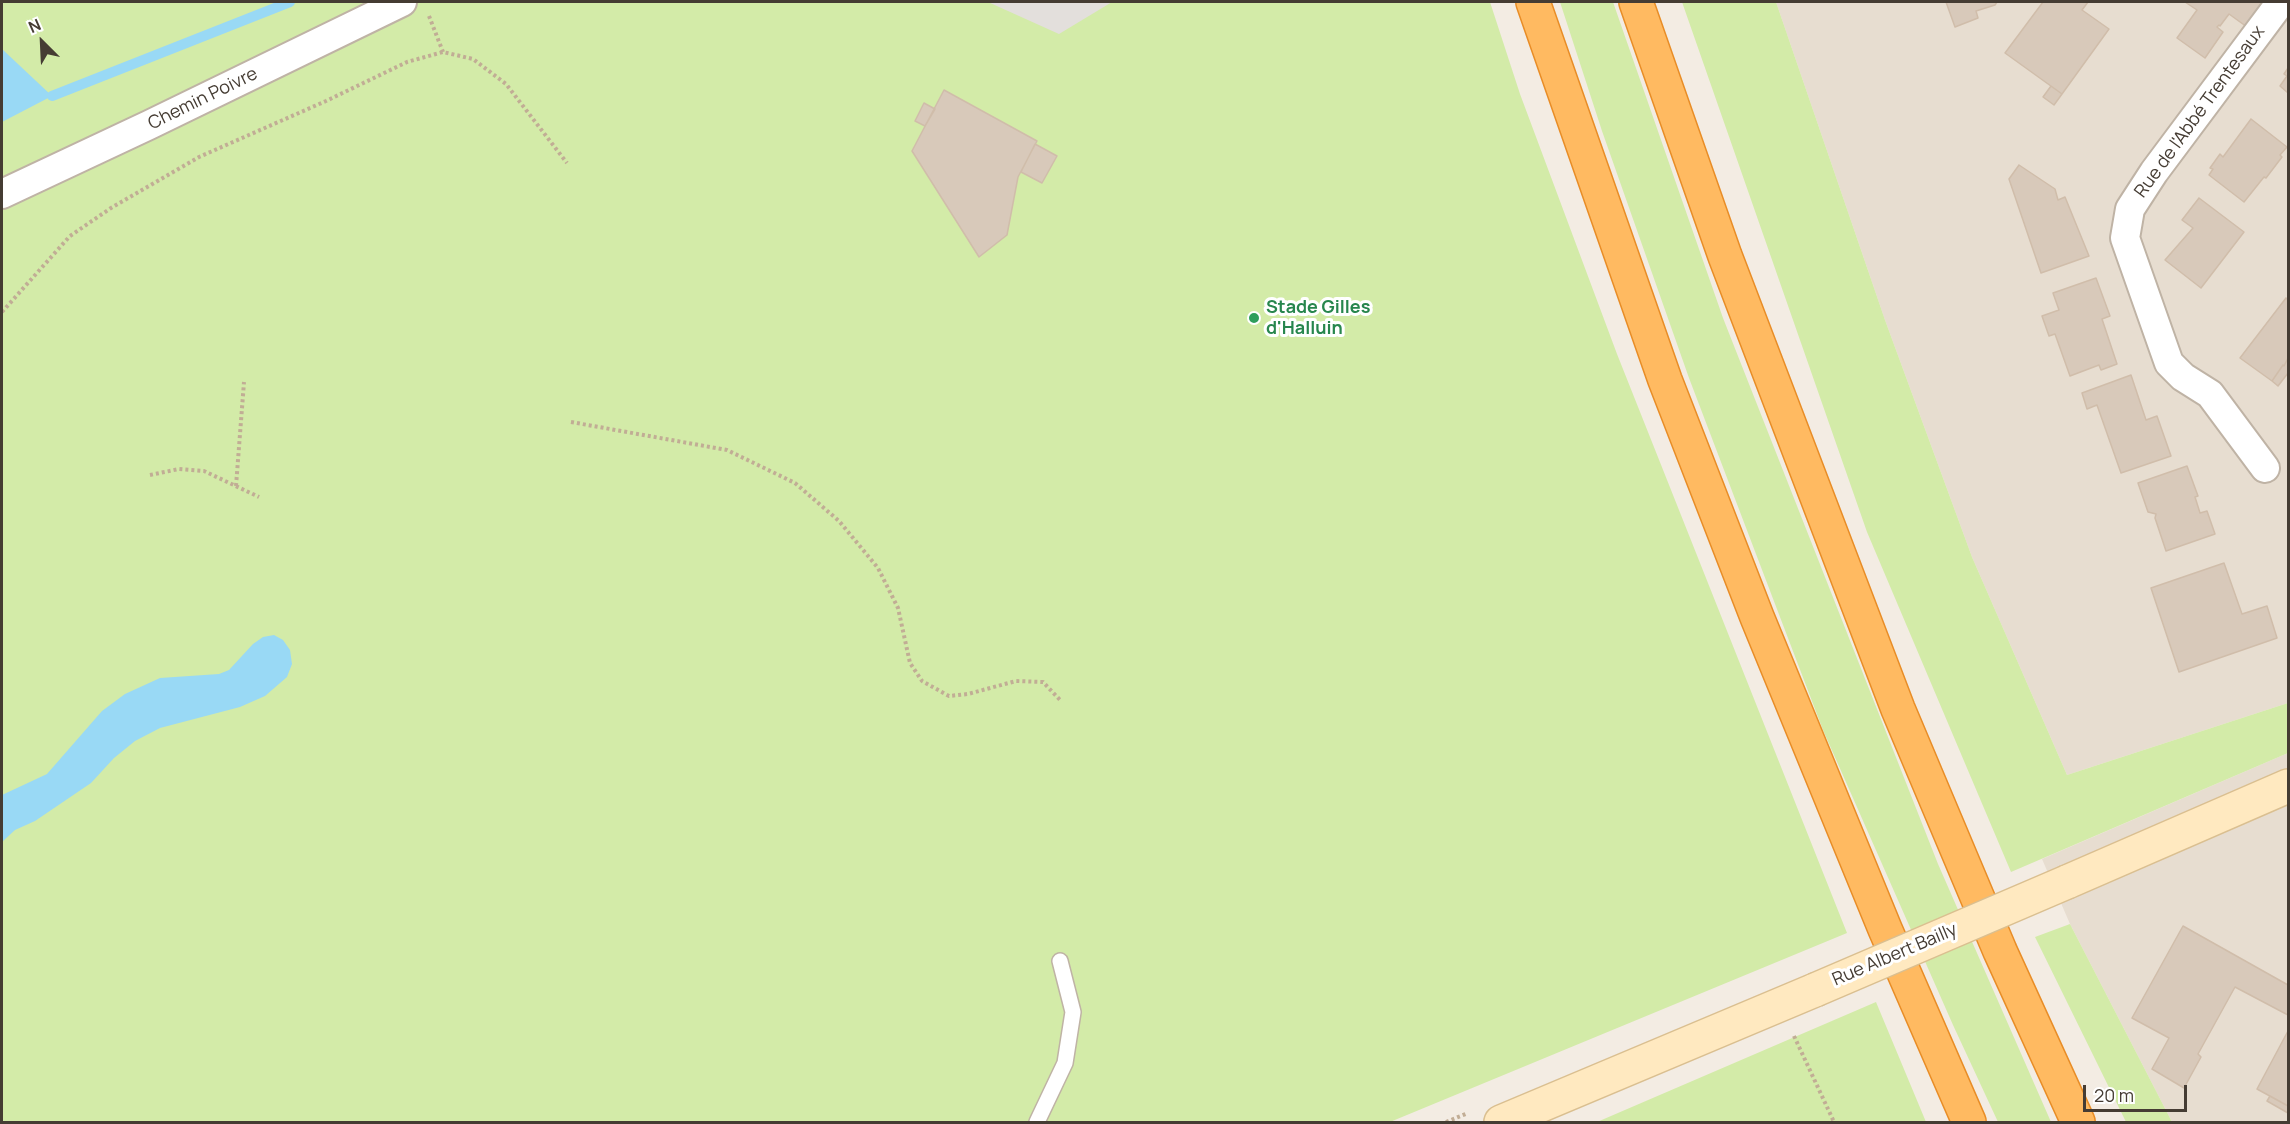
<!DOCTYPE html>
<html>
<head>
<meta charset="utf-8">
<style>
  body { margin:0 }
  #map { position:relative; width:2290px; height:1124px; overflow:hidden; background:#f3ece3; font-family:Manrope,sans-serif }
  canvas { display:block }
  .frame { position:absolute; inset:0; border:3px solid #453c33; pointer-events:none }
  .north { position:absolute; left:12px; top:12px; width:60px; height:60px; -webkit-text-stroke:4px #fff; paint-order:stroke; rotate:336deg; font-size:16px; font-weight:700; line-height:24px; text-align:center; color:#453c33 }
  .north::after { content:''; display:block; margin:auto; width:21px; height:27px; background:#453c33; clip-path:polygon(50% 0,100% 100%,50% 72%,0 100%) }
  .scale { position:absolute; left:2083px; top:1085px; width:104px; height:27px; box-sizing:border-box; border:3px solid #453c33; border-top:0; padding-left:8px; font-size:18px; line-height:21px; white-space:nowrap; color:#453c33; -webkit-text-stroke:4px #fff; paint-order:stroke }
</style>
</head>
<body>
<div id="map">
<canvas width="2290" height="1124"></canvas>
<div class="frame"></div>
<div class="north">N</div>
<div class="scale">20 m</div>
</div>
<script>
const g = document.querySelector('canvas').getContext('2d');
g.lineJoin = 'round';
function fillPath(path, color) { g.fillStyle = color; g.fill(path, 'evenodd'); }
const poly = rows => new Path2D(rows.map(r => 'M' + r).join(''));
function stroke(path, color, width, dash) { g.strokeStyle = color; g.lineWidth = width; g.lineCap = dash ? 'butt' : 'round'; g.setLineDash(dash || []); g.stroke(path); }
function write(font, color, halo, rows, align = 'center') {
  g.font = font + ' Manrope,sans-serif'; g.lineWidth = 6; g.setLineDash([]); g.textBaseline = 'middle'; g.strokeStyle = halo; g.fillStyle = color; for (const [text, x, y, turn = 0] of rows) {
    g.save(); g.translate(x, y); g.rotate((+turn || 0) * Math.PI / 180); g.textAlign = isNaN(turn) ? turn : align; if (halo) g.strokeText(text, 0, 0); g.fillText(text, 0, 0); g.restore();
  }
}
fillPath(poly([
  [1776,2,2288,2,2288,703,2067,775,1972,557,1885,320],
  [2288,753,2288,1122,2172,1122,2070,924,2042,859]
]), '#e7ddd0');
fillPath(poly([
  [2,2,1490,2,1520,94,1617,354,1847,933,1390,1122,2,1122],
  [1560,2,1613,2,1723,318,1938,864,2051,1122,1998,1122,1953,1025,1823,730,1689,378,1602,131],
  [1682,2,1776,2,1885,320,1972,557,2067,775,2288,703,2288,753,2011,872,1867,532],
  [2070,924,2172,1122,2126,1122,2035,937],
  [1876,1002,1926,1122,1597,1122]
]), '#d3eba8');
fillPath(poly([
  [988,2,1112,2,1059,34]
]), '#e3dfdc');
fillPath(poly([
  [2,49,52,96,2,122],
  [274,635,283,640,290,650,292,664,287,677,265,696,240,707,160,728,135,741,114,758,91,783,35,821,15,830,2,842,2,795,47,774,102,711,125,694,160,678,219,674,229,670,253,644,263,637]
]), '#99d9f5');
stroke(poly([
  [52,96,290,2]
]), '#99d9f5', 10);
const building = poly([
  [1946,2,1997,2,1995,5,1976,11,1978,18,1955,27,1946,2],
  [2043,2,2088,2,2082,10,2109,29,2062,94,2005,53,2043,2],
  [2185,2,2267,2,2247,27,2229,14,2220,26,2219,25,2217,27,2223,32,2205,58,2177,38,2197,10,2185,2],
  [2288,68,2288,93,2280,86,2287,76,2284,74,2288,68],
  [2051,86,2062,94,2054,105,2043,97,2051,86],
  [944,90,1037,141,1018,177,1007,235,979,257,912,151,944,90],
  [924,103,935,109,925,126,915,121,924,103],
  [2251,119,2287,147,2280,155,2282,157,2266,178,2264,177,2244,202,2209,175,2213,169,2210,168,2220,154,2223,157,2251,119],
  [1035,144,1057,156,1042,183,1021,172,1035,144],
  [2019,165,2055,189,2058,200,2065,197,2089,256,2041,273,2009,179,2019,165],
  [2199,198,2244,232,2201,288,2165,260,2193,228,2182,220,2199,198],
  [2096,278,2110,316,2102,319,2117,364,2101,370,2099,365,2070,376,2055,334,2049,336,2042,316,2059,310,2053,293,2096,278],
  [2286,298,2288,300,2288,358,2284,366,2283,365,2272,381,2240,358,2286,298],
  [2288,358,2288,373,2278,386,2272,381,2283,365,2284,366,2288,358],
  [2131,375,2146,420,2157,416,2171,456,2121,473,2097,405,2087,409,2082,393,2131,375],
  [2187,466,2198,496,2195,497,2200,513,2207,511,2215,534,2166,551,2155,518,2156,514,2148,512,2138,483,2187,466],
  [2224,563,2242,614,2267,606,2277,638,2179,672,2151,588,2224,563],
  [2183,926,2288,985,2288,1015,2235,987,2198,1054,2201,1057,2184,1088,2152,1069,2169,1038,2132,1018,2183,926],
  [2288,1031,2288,1106,2257,1089,2288,1031],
  [2270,1096,2288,1106,2288,1113,2267,1101,2270,1096]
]);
fillPath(building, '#d8c9ba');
stroke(building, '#d0bdaa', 1.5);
const lane = poly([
  [1037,1122,1065,1063,1073,1012,1060,961]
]);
const street = poly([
  [2,194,149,125,402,2],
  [2265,468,2210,394,2183,377,2169,363,2125,238,2130,209,2154,172,2281,2]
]);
const secondary = poly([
  [2067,882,2288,786],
  [1501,1122,1815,990]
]);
const highway = poly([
  [1533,2,1665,380,1757,617,1885,929,1969,1122],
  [1636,2,1725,256,1898,709,2000,951,2078,1122]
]);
stroke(lane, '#bfb3a5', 18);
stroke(street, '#bfb3a5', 32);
stroke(secondary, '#dabf90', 36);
stroke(highway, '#e88d27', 36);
stroke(poly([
  [429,16,443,52],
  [2,312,70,236,111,208,199,157,326,101,407,62,443,52,473,59,506,84,567,163],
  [571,422,727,450,795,483,839,521,878,568,898,608,910,663,922,681,949,696,968,694,1016,681,1043,682,1061,701],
  [150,475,179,469,204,471,259,497],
  [236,486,244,382],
  [1794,1036,1834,1122],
  [1446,1122,1468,1113]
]), '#c1ad95', 4, [3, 3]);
stroke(lane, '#fff', 15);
stroke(street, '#fff', 28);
stroke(secondary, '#ffe9c0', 33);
stroke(highway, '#ffba61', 33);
const secondaryBridge = poly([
  [1815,990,2067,882]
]);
stroke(secondaryBridge, '#dabf90', 36, []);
stroke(secondaryBridge, '#ffe9c0', 33);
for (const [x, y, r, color] of [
  [1254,318,6,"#2e9e5b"]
]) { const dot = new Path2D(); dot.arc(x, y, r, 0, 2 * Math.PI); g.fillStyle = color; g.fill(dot); stroke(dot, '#fff', 2); }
write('18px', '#453c33', '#fff', [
  ["Chemin Poivre",203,99,-26],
  ["Rue de l'Abbé Trentesaux",2200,112,-54],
  ["Rue Albert Bailly",1895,955,-23]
]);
write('bold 18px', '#27864d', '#fff', [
  ["Stade Gilles",1266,308],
  ["d'Halluin",1266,329]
], 'left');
</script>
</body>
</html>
